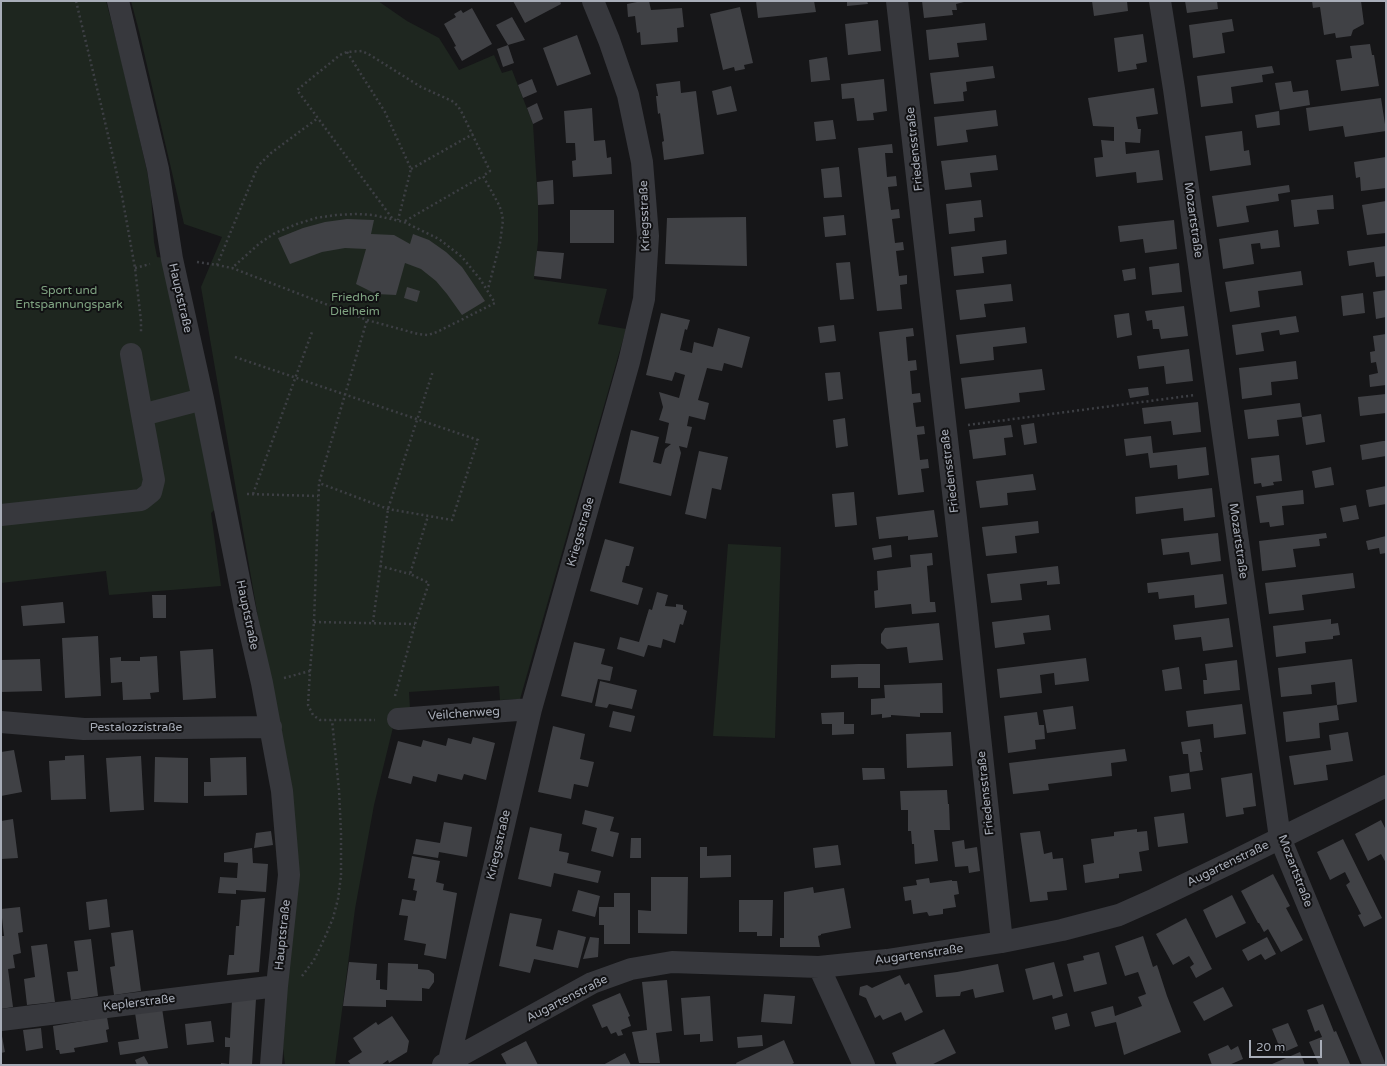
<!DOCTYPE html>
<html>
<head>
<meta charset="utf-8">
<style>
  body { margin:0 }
  #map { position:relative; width:1387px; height:1066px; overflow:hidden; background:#161618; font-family:"Varela Round",sans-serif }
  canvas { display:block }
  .frame { position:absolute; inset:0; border:2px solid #a8adb8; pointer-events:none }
  .scale { position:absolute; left:1249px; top:1040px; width:73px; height:18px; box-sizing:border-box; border:2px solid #a8adb8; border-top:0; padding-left:5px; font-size:12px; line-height:14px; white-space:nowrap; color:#a8adb8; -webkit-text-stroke:3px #111113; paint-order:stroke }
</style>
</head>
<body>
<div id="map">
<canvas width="1387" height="1066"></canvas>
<div class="frame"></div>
<div class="scale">20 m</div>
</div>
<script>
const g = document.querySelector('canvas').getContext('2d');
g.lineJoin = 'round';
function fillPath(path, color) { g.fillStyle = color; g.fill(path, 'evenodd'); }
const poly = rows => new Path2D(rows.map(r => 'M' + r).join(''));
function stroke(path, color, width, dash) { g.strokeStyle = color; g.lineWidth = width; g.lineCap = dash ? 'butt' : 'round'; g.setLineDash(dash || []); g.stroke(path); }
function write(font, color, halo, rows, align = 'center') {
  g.font = font + ' "Varela Round",sans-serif'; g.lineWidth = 4; g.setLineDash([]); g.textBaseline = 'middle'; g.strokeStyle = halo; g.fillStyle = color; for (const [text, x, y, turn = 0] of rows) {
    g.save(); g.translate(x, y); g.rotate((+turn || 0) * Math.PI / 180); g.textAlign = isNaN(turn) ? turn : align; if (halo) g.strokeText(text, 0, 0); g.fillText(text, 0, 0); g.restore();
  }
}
fillPath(poly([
  [1,1,106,1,121,58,147,171,151,195,154,242,157,257,172,259,224,501,211,513,221,586,109,595,106,571,1,583],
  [131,1,378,1,407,21,439,38,459,70,494,55,502,73,512,70,533,124,538,205,538,241,534,279,607,289,598,324,626,329,520,699,500,700,499,686,409,692,410,709,397,711,374,805,355,909,335,1065,285,1065,283,1048,289,953,269,681,201,287,222,237,184,224,139,31],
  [728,544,781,547,775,738,713,736]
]), '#1e261f');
fillPath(poly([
  [513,1,560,1,561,4,525,23],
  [642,1,649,1,651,10,682,8,684,27,677,28,678,42,641,45,640,32,637,33,635,16,628,17,627,4],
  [756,1,814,1,816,12,758,18],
  [847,1,867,1,868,4,847,6],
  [922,1,964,1,964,2,956,4,957,10,952,10,953,15,924,18],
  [1092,1,1127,1,1128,11,1094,16],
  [1185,1,1217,1,1218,9,1187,13],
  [1312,1,1361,1,1364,24,1353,30,1351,36,1336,38,1335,33,1324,35,1320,7,1313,8],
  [740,7,753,63,744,65,745,69,735,71,734,67,723,70,710,14],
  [472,8,492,44,462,61,454,47,456,46,444,24,456,17,454,14,461,10,463,13],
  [512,17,525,40,508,45,514,63,503,67,497,49,508,45,496,25],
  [1232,19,1234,31,1222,33,1225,53,1193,58,1189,25],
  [878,20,881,51,848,55,845,24],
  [985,23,987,40,957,43,959,57,929,60,926,30],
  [1143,34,1147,62,1136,64,1137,69,1118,72,1114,38],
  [577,35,591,74,557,86,543,48],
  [1370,44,1372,55,1374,55,1379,86,1341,91,1336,60,1352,58,1350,46],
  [827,57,830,80,811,82,809,60],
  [993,66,995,78,966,82,967,91,963,92,964,101,934,104,930,73],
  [1272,66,1274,73,1262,75,1263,82,1231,87,1233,103,1201,107,1197,76],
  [532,79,537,92,523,98,518,85],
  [884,79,887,111,873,113,874,120,857,121,854,98,842,99,841,84],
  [680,81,681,93,696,91,704,154,664,160,662,142,664,141,660,113,658,114,656,96,658,96,656,84],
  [1291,81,1293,92,1308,90,1310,105,1280,110,1275,83],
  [731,86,737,111,717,115,712,91],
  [1154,88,1158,114,1136,117,1138,129,1141,129,1140,143,1125,142,1126,154,1159,150,1163,180,1137,183,1136,172,1096,177,1094,158,1103,157,1101,140,1114,141,1114,127,1093,126,1088,98],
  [1381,98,1386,131,1345,137,1343,126,1309,131,1306,108],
  [537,103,543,119,533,124,527,108],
  [592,108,594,141,605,140,607,158,611,157,612,174,573,177,572,161,576,160,575,143,566,143,564,111],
  [996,110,998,126,966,130,968,142,937,146,934,117],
  [1279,111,1280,125,1257,128,1255,115],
  [833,120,836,139,816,141,814,122],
  [1242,131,1244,151,1249,150,1251,165,1210,171,1205,136],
  [892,144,893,153,885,153,887,177,896,176,897,186,888,187,891,210,899,209,900,218,892,219,895,243,903,242,904,250,896,251,899,276,907,275,907,284,900,285,902,309,877,311,858,148],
  [996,155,998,170,970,173,972,187,945,190,941,161],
  [1386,157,1386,188,1361,191,1360,177,1356,178,1354,162],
  [839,167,842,197,824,198,821,169],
  [553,180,554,204,538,205,537,182],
  [1289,185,1290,192,1278,194,1279,201,1246,206,1249,222,1217,227,1212,196],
  [1333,195,1334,209,1317,210,1319,224,1294,227,1291,200],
  [981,200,983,217,974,218,975,231,949,234,946,204],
  [1386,201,1386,233,1367,235,1362,205],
  [570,210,614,210,614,243,570,243],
  [844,215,846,235,825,237,823,217],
  [746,217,747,266,665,264,667,218],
  [347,219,374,220,371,234,394,235,410,244,413,234,429,240,446,252,462,267,485,301,462,315,447,294,436,281,421,269,405,263,396,295,376,294,356,284,366,249,345,248,322,252,290,264,278,238,303,228,325,222],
  [1174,220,1177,249,1145,253,1143,239,1120,242,1118,226],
  [1278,230,1280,247,1261,249,1260,243,1251,244,1254,264,1223,269,1219,239],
  [1006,240,1007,254,982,257,984,273,954,276,951,247],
  [1386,246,1386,276,1376,277,1374,262,1349,266,1347,251],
  [537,251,564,253,561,279,534,276],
  [850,262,854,299,840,300,836,263],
  [1179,263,1182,292,1152,295,1149,267],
  [1135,268,1136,279,1124,281,1122,270],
  [1301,271,1303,285,1258,291,1260,307,1230,312,1225,282],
  [1011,284,1013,301,984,304,986,317,960,320,956,290],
  [407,287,420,291,417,302,404,298],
  [1386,290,1386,317,1376,319,1373,292],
  [1363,293,1365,313,1343,316,1341,296],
  [1184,306,1188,336,1161,339,1159,329,1153,329,1152,320,1147,321,1145,311],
  [661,313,690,320,687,330,685,329,680,350,692,353,694,342,713,347,718,328,750,337,742,368,724,363,722,371,707,368,698,400,709,403,705,420,689,416,687,426,692,427,687,448,679,446,681,453,671,496,619,483,631,430,659,437,653,462,661,464,665,449,671,444,665,443,669,423,659,420,663,407,659,392,679,398,685,375,675,372,672,381,646,375],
  [1129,313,1132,335,1117,338,1114,315],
  [1296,316,1299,332,1280,335,1279,330,1261,333,1264,351,1236,355,1232,325],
  [834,325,836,341,820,343,818,327],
  [1025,327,1027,343,993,347,994,360,960,364,956,335],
  [913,328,914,336,906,337,908,361,916,360,917,370,910,371,912,394,920,393,921,402,913,403,916,427,924,426,925,434,917,435,920,460,928,459,929,468,921,469,924,492,898,495,879,332],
  [1386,334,1386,385,1370,387,1369,375,1378,373,1376,362,1371,363,1370,352,1375,351,1373,336],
  [1189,349,1193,381,1166,384,1164,366,1139,369,1137,356],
  [1296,361,1298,379,1271,382,1272,395,1242,399,1239,368],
  [1042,369,1045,390,1019,393,1020,402,965,409,961,378],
  [840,372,843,399,828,401,825,373],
  [1148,387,1149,395,1130,398,1128,389],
  [1386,394,1386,413,1360,416,1358,397],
  [1198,402,1201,432,1173,435,1171,421,1144,424,1142,408],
  [1300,403,1302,417,1277,420,1279,436,1248,439,1244,410],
  [1321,414,1325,442,1306,445,1302,417],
  [845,418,848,446,836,448,833,420],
  [1034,423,1037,443,1024,445,1021,425],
  [1011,425,1013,437,1004,438,1006,455,973,459,969,430],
  [1151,436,1153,453,1206,447,1209,475,1178,479,1177,465,1150,468,1148,453,1126,456,1124,439],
  [1383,441,1386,441,1386,456,1362,460,1360,445],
  [699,451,728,457,721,490,712,488,706,519,685,514],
  [1279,455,1282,481,1273,482,1274,485,1262,487,1261,483,1254,484,1251,458],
  [1331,467,1334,485,1315,488,1312,471],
  [1033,474,1036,490,1007,493,1008,505,980,508,976,481],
  [1386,486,1386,504,1369,507,1366,490],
  [1212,488,1215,517,1184,521,1183,508,1136,514,1135,497],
  [1303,490,1304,504,1282,506,1284,525,1270,527,1269,522,1260,523,1256,496],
  [854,492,857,525,835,527,832,494],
  [1356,505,1359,519,1343,522,1340,508],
  [934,510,938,537,908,540,908,536,879,539,876,517],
  [1038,521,1039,533,1015,536,1017,553,986,556,982,527],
  [1218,533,1221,561,1191,565,1189,552,1163,555,1161,539],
  [1326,533,1327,538,1319,539,1320,546,1293,549,1296,567,1262,571,1259,541],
  [1386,536,1386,553,1380,554,1379,548,1368,550,1366,541],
  [605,539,634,547,629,566,626,566,622,582,643,588,638,605,590,591],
  [891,545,892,557,874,560,872,548],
  [932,553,933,565,927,566,930,602,935,602,936,612,912,614,911,604,875,608,874,591,878,590,877,571,911,567,910,555],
  [1058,566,1060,584,1047,585,1047,581,1020,584,1022,600,991,603,987,574],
  [1353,573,1355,588,1302,595,1304,610,1269,614,1265,583],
  [1223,574,1227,604,1195,608,1194,595,1159,599,1158,592,1148,593,1147,583],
  [657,592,668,595,665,606,676,607,676,604,683,605,683,609,687,611,683,625,680,624,675,643,663,639,661,648,648,645,644,657,617,649,620,637,639,642,649,609,652,610],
  [152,595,166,595,166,618,153,618],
  [63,602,65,623,23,626,21,606],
  [1049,615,1051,630,1023,633,1025,644,995,648,992,622],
  [1229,618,1233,647,1203,651,1201,637,1175,640,1173,625],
  [1331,619,1331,624,1338,623,1340,635,1333,636,1333,639,1305,642,1306,653,1276,657,1273,626],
  [939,623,943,660,909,663,907,647,887,649,881,643,881,634,885,628],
  [98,636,101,696,65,698,62,638],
  [574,642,605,649,601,664,613,667,610,681,598,679,592,703,561,696],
  [213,649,216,698,183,700,180,651],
  [157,656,159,692,150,693,151,699,123,700,122,682,111,683,110,658,121,657,121,661,140,661,140,657],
  [1086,658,1089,681,1055,685,1054,673,1040,675,1042,693,1000,698,997,669],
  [40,659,42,691,1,692,1,660],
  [1352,659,1357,702,1337,705,1335,682,1311,685,1312,694,1281,697,1278,668],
  [1237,660,1240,690,1204,694,1203,680,1207,680,1205,664],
  [858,664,880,664,880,688,858,688,858,677,831,678,831,665],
  [1179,667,1182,689,1165,691,1162,670],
  [600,681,637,690,632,709,609,704,607,708,595,706],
  [942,683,943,713,920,713,920,717,891,715,891,717,882,718,882,714,871,715,871,699,885,698,884,685],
  [1242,704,1246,734,1214,738,1213,724,1188,727,1186,711],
  [1337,705,1339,720,1319,723,1320,738,1286,742,1283,712],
  [1073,706,1076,729,1047,733,1043,710],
  [613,711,635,716,631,732,609,727],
  [844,712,844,724,854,724,854,734,832,735,832,724,822,724,821,713],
  [1037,712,1039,725,1044,725,1045,739,1035,740,1036,749,1008,753,1004,716],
  [553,726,585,734,580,759,594,762,588,787,574,784,571,799,538,792],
  [951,732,953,766,907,768,906,734],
  [1348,732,1353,761,1326,765,1328,780,1294,785,1289,756,1331,750,1329,735],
  [473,737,495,743,486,780,464,774,462,780,438,774,436,782,413,776,411,784,388,778,398,741,421,747,423,740,446,746,448,738,471,744],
  [1200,739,1202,752,1200,752,1203,770,1190,772,1188,754,1183,754,1181,742],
  [1125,749,1127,761,1111,763,1112,776,1048,784,1049,790,1013,794,1009,763],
  [14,750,22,792,1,796,1,752],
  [84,755,86,799,51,800,49,761,65,760,65,756],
  [141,756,144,810,110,812,106,758],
  [155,757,188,758,188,803,154,802],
  [246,757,247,795,204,796,204,782,211,782,210,758],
  [862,768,884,768,885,779,863,780],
  [1189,773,1191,789,1171,792,1169,776],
  [1252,773,1256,806,1243,808,1244,814,1226,817,1221,778],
  [947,790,948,804,949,804,950,830,934,830,938,861,915,864,914,844,912,844,911,831,908,831,908,810,901,810,900,791],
  [585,810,614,817,610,831,619,833,613,857,591,851,597,828,582,824],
  [1184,813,1188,843,1158,847,1154,817],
  [13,819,18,858,1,859,1,821],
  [1381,820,1386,830,1386,863,1381,854,1368,861,1355,834],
  [444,822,472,827,467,857,439,852,438,858,413,854,416,839,440,843],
  [530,827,562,834,559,851,569,853,567,863,601,871,598,883,554,873,551,887,518,879],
  [1137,829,1137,832,1147,831,1149,850,1139,852,1142,871,1119,874,1119,878,1085,883,1083,865,1094,863,1091,839,1114,836,1114,832],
  [271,831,273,845,254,848,256,833],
  [1040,831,1044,854,1052,852,1053,859,1063,858,1067,890,1047,892,1048,900,1030,902,1020,833],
  [631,838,641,838,641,858,630,858],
  [1343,839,1382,918,1364,927,1358,915,1361,914,1346,885,1350,882,1345,872,1330,880,1317,852],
  [964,840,965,849,977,847,980,871,969,873,968,866,955,867,952,842],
  [838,845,841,865,815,868,813,848],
  [700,847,707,847,707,856,731,855,731,877,700,878],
  [252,848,253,863,268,864,266,892,236,890,236,894,218,893,220,877,237,878,238,863,224,862,224,853],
  [412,856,440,861,436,882,444,884,443,890,457,893,446,959,424,955,426,944,404,940,408,916,399,915,402,899,415,901,417,891,413,890,415,879,408,878],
  [1273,874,1290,906,1286,908,1303,940,1281,952,1268,929,1264,932,1259,923,1258,923,1241,891],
  [651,877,688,877,687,934,638,933,638,910,651,911],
  [929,878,930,883,952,880,952,881,957,881,959,894,954,895,956,907,943,909,943,914,929,916,927,912,913,914,911,900,905,901,903,887,917,885,916,880],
  [813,887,814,893,844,888,851,928,821,934,821,935,818,936,820,947,780,947,780,938,784,938,784,892],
  [578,890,600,896,595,917,572,911],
  [614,893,630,893,630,944,604,944,604,925,599,925,599,907,614,907],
  [1232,895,1246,923,1216,938,1203,910],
  [265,898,259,972,227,975,229,955,234,955,236,926,239,926,241,900],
  [107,899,110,927,89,930,86,902],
  [739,900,773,900,772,936,757,936,757,932,739,932],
  [20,907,23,932,18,933,21,953,13,955,15,968,8,969,13,1007,1,1009,1,936,4,936,1,909],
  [510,913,542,919,536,946,553,950,558,930,586,937,578,968,534,959,530,973,499,966],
  [1186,918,1212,969,1196,978,1190,967,1194,964,1189,956,1173,965,1156,934],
  [133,930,141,991,114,995,110,967,115,966,111,933],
  [1143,936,1153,967,1157,965,1167,996,1181,1032,1124,1055,1116,1022,1095,1027,1091,1012,1113,1006,1115,1016,1142,1006,1138,997,1146,994,1138,972,1125,976,1115,946],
  [590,937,599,938,598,957,583,959],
  [1267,937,1276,954,1265,960,1261,954,1248,961,1242,950],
  [91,939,98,996,71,1000,67,972,78,971,74,941],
  [47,944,55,1002,27,1005,24,979,35,977,31,946],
  [1099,952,1107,984,1074,992,1067,964,1084,960,1083,956],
  [349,962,377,964,376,980,380,980,380,989,387,990,388,963,418,964,418,969,429,970,434,974,434,982,429,989,422,988,422,1001,386,1000,386,1007,343,1006],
  [1054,962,1063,996,1053,999,1052,995,1033,1000,1025,969],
  [998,964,1004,992,975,998,973,989,961,992,960,996,936,997,934,975,957,972],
  [900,975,905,985,909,983,923,1012,905,1021,901,1012,883,1020,880,1015,875,1018,866,998,859,995,860,987,867,985,872,988],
  [667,980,672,1031,656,1033,660,1063,639,1063,632,1032,647,1030,642,982],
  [1223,987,1233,1006,1204,1021,1193,1002],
  [620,993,630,1016,628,1017,631,1026,621,1030,623,1035,618,1036,616,1032,611,1034,607,1026,602,1028,592,1005],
  [764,994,795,996,792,1024,761,1022],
  [710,996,713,1041,700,1042,700,1034,684,1035,681,998],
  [256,999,252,1065,221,1065,221,1063,229,1064,230,1047,225,1047,225,1037,230,1038,232,1000],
  [1323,1004,1334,1032,1336,1031,1350,1064,1319,1065,1309,1042,1322,1037,1319,1030,1315,1032,1307,1010],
  [162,1008,168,1048,120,1055,118,1042,139,1039,135,1013],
  [1067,1013,1070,1026,1055,1030,1052,1017],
  [392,1016,409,1041,407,1052,389,1063,388,1060,381,1065,351,1065,348,1061,362,1052,353,1038,376,1022,378,1025],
  [107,1017,109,1029,106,1030,108,1042,74,1048,75,1052,60,1054,59,1050,56,1050,53,1026],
  [211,1021,214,1042,187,1045,185,1024],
  [1288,1023,1298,1046,1282,1053,1272,1029],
  [41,1028,43,1048,26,1051,23,1030],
  [944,1029,956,1053,931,1065,897,1065,892,1053],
  [1,1031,5,1052,1,1053],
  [762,1035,763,1046,738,1048,737,1037],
  [784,1040,794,1063,790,1065,737,1065,736,1063],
  [526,1041,538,1065,507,1065,501,1054],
  [1228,1045,1231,1050,1238,1046,1243,1059,1229,1065,1212,1065,1208,1054],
  [1300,1052,1305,1065,1273,1065,1272,1064],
  [625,1053,631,1065,603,1065],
  [144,1056,149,1065,137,1065,135,1060]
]), '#404145');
stroke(poly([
  [76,1,102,109,122,196,135,268,141,321,141,333],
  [347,52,385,112,411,169,398,220],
  [411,169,473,134],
  [392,218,297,90,340,55,347,52,362,51,370,55,421,87,452,101,458,106,462,113,490,171,483,176,498,203,501,210,503,220,500,243,488,289],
  [405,221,483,176],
  [197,262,217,265,258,166,271,153,318,118],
  [217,265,232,268,367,320,418,334,428,335,437,332,495,303,480,279,462,257,439,239,404,222,373,215,357,214,336,215,316,218,297,224,275,233,260,243,232,268],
  [135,268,150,264],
  [235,357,478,440,452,520,388,509,319,483],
  [968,425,1195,395],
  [247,494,318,496],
  [253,494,312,332],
  [380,566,410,574],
  [314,622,415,624],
  [373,622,388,509,433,371],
  [310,671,314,622,319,483,367,320],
  [284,678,310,671,308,705,313,715,320,720,375,720],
  [395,696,415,624,429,583,410,574,428,516],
  [302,976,314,960,326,935,333,918,338,899,341,876,341,833,339,790,332,720]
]), '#3d3f44', 2.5, [2, 3]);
stroke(poly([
  [118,1,158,169,172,259,203,399,246,614,262,683,282,791,289,875,277,986,271,1065],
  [897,1,966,606,1002,942],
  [1160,1,1174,89,1280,838,1374,1065],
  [131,354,142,415],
  [1,515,141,500,151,492,154,480,142,415,203,399],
  [398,719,531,709],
  [1,722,84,729,271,727],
  [819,967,864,1065],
  [1,1020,277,986],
  [443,1065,592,983,631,969,672,962,819,967,887,960,1002,942,1062,930,1119,915,1155,899,1232,862,1386,786],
  [448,1065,531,709,629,362,644,299,648,236,642,162,628,95,609,40,593,1]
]), '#37383d', 22);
write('12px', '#a8adb8', '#111113', [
  ["Friedensstraße",915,149,-96],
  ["Kriegsstraße",645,216,-92],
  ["Mozartstraße",1193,220,82],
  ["Hauptstraße",180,298,77],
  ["Friedensstraße",950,471,-97],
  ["Kriegsstraße",581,532,-74],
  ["Mozartstraße",1238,541,82],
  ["Hauptstraße",247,615,78],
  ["Veilchenweg",464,714,-4],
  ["Pestalozzistraße",136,728],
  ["Friedensstraße",986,793,-96],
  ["Kriegsstraße",499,845,-77],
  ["Augartenstraße",1228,864,-26],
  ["Mozartstraße",1295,871,69],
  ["Hauptstraße",283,935,-84],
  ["Augartenstraße",919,955,-8],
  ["Augartenstraße",567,999,-27],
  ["Keplerstraße",139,1003,-7]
]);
write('12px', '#7fa381', '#111113', [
  ["Sport und",69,291],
  ["Entspannungspark",69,305],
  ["Friedhof",355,298],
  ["Dielheim",355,312]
]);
</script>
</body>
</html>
